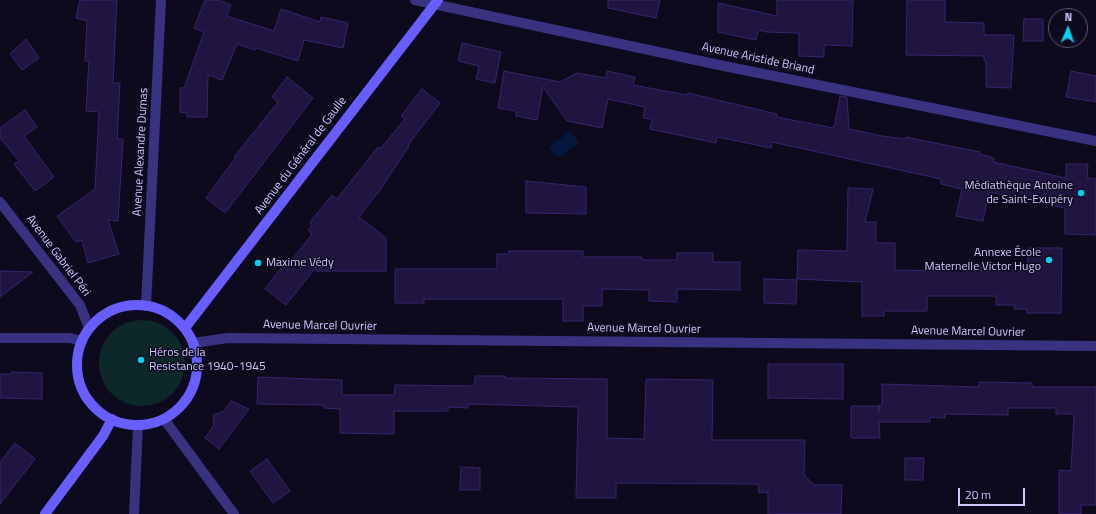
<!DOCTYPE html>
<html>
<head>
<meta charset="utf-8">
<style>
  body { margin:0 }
  #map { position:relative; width:1096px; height:514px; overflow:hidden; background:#0e0a1e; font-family:"Titillium Web",sans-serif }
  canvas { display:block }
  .north { position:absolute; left:1048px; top:8px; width:40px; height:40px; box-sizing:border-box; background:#0e0a1e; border:1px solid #5c5678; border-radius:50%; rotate:2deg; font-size:11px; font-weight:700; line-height:16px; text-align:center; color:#d0c7ff }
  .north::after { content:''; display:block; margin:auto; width:14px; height:18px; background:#00d0f2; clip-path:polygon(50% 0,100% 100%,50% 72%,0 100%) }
  .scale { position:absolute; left:958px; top:488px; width:67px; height:18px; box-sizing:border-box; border:2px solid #d0c7ff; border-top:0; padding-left:5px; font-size:12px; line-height:14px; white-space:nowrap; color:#d0c7ff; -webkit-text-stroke:3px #0e0a1e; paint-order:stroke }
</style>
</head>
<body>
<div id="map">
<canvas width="1096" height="514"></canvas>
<div class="north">N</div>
<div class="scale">20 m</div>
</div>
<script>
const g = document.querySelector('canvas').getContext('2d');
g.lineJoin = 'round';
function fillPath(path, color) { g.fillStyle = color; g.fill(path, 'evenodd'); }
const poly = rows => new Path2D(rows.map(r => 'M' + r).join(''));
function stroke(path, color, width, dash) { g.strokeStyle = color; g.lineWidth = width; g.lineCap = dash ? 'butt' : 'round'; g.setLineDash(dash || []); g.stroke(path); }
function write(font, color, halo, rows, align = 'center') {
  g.font = font + ' "Titillium Web",sans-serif'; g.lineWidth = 3; g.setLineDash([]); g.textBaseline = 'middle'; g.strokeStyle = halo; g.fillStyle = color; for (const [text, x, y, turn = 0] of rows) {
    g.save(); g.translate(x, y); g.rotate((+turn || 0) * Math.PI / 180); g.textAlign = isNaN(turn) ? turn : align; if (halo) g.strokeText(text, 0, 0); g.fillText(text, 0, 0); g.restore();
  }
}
fillPath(poly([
  '99 363a43 43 0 1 1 86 0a43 43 0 1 1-86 0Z'
]), '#0d2828');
fillPath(poly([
  [570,131,579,142,558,158,549,147]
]), '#05173c');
const building = poly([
  [80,0,117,0,113,83,120,83,117,139,123,139,118,221,108,220,119,254,88,263,82,240,76,242,57,216,95,189,99,112,86,111,89,61,85,61,87,21,76,18,80,0],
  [205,0,218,0,231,5,227,16,274,31,281,9,320,22,321,17,348,23,343,48,304,40,298,61,256,48,255,50,237,44,222,80,208,75,207,117,187,117,187,113,180,112,180,88,184,88,204,32,194,28,205,0],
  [608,0,660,0,656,18,608,8,608,0],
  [777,0,853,0,852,46,824,45,824,57,799,56,799,33,767,32,758,30,756,40,718,32,718,3,777,16,777,0],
  [907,0,945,0,945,22,984,23,984,35,1014,35,1011,88,986,87,986,61,984,61,984,56,906,55,907,0],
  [1024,19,1043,19,1043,41,1023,41,1024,19],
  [26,39,39,58,22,70,10,54,26,39],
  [462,43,501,52,495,83,476,79,479,66,458,61,462,43],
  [504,71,560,82,577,73,606,78,607,71,635,77,633,85,687,95,688,93,777,114,776,117,834,128,840,96,847,97,849,129,882,136,905,139,906,137,980,152,979,154,994,158,993,162,1066,178,1066,164,1088,164,1087,178,1096,179,1096,235,1065,234,1065,208,989,192,983,221,956,216,962,189,941,184,941,179,772,142,771,148,717,137,716,143,650,129,652,119,643,118,645,107,608,99,602,128,567,121,543,87,537,120,516,116,516,111,498,108,504,71],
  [1071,71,1096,76,1096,102,1066,97,1071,71],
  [287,77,313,98,225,213,206,198,236,157,234,157,278,102,272,97,287,77],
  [422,89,440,103,408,145,409,146,380,190,359,217,386,238,386,271,316,271,316,267,286,305,265,289,284,264,287,266,312,234,308,230,312,225,310,222,332,195,337,199,378,147,381,148,405,119,401,116,422,89],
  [25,110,37,127,24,136,54,177,35,191,14,164,19,161,0,138,0,128,25,110],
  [526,181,586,187,586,214,526,213,526,181],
  [848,188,873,189,865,222,876,222,876,243,895,243,895,270,940,271,940,266,981,266,981,271,1027,270,1028,248,1062,248,1061,313,1027,313,1027,309,1014,309,1015,305,996,305,996,296,927,296,927,311,884,311,884,316,862,316,862,282,797,279,798,250,847,251,848,188],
  [509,251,583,251,583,257,642,257,642,260,677,260,677,253,713,253,713,262,740,262,740,290,677,289,677,302,649,301,649,290,602,289,602,306,583,306,583,321,563,321,563,299,424,299,424,303,395,303,395,269,497,269,497,254,508,254,509,251],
  [0,271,33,272,0,297,0,271],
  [764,279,797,280,796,304,764,303,764,279],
  [768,364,843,364,843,399,768,398,768,364],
  [12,372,42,373,42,399,0,398,0,374,12,374,12,372],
  [475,376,505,376,505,378,607,379,607,438,644,439,646,379,713,380,712,440,805,440,804,475,814,485,842,485,841,514,768,514,768,492,759,493,758,484,616,483,616,498,576,498,578,407,468,404,468,408,448,407,448,411,394,411,394,434,340,433,340,409,324,408,324,405,257,404,258,377,342,380,342,395,394,395,395,385,474,386,475,376],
  [979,382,1032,383,1032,387,1096,387,1096,505,1081,505,1081,514,1059,514,1059,470,1071,471,1074,414,1056,414,1056,408,1008,408,1008,415,945,414,945,418,930,417,930,422,879,422,880,438,851,438,851,406,879,406,879,412,879,405,882,405,882,384,979,387,979,382],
  [231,401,249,409,219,449,205,438,214,425,213,415,224,411,231,401],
  [15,443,35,459,0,504,0,462,15,443],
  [905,458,924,458,923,480,905,480,905,458],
  [267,459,290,491,273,503,250,471,267,459],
  [461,467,480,468,480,490,460,490,461,467]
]);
fillPath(building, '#1f1540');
stroke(building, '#36256e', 1);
stroke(poly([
  [415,0,724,66,1096,141],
  [0,202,80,305,89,328],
  [146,306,161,0],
  [0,338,70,338,82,341],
  [193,343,228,338,1096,346],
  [164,419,234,514],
  [134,514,138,425]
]), '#383280', 10);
stroke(poly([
  '77 365a60 60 0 1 1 120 0a60 60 0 1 1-120 0Z',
  [185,328,438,0],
  [45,514,103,436,112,419]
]), '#685eff', 10);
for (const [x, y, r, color] of [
  [1081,193,4,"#00d0f2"],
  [1049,260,4,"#00d0f2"],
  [258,263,4,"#00d0f2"],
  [141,360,4,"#00d0f2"]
]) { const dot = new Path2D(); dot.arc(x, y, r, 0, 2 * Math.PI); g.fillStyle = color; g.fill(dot); stroke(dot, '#0e0a1e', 1.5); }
write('12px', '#d0c7ff', '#0e0a1e', [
  ["Avenue Aristide Briand",758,59,12],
  ["Avenue Alexandre Dumas",141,152,-87],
  ["Avenue du Général de Gaulle",301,156,-53],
  ["Avenue Gabriel Péri",58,256,53],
  ["Avenue Marcel Ouvrier",320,326,1],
  ["Avenue Marcel Ouvrier",644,329,1],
  ["Avenue Marcel Ouvrier",968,332,1]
]);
write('12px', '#d0c7ff', '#0e0a1e', [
  ["Médiathèque Antoine",1073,186],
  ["de Saint-Exupéry",1073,200],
  ["Annexe École",1041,253],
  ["Maternelle Victor Hugo",1041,267],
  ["Maxime Védy",266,263,"left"],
  ["Héros de la",149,353,"left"],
  ["Resistance 1940-1945",149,367,"left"]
], 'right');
</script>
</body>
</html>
